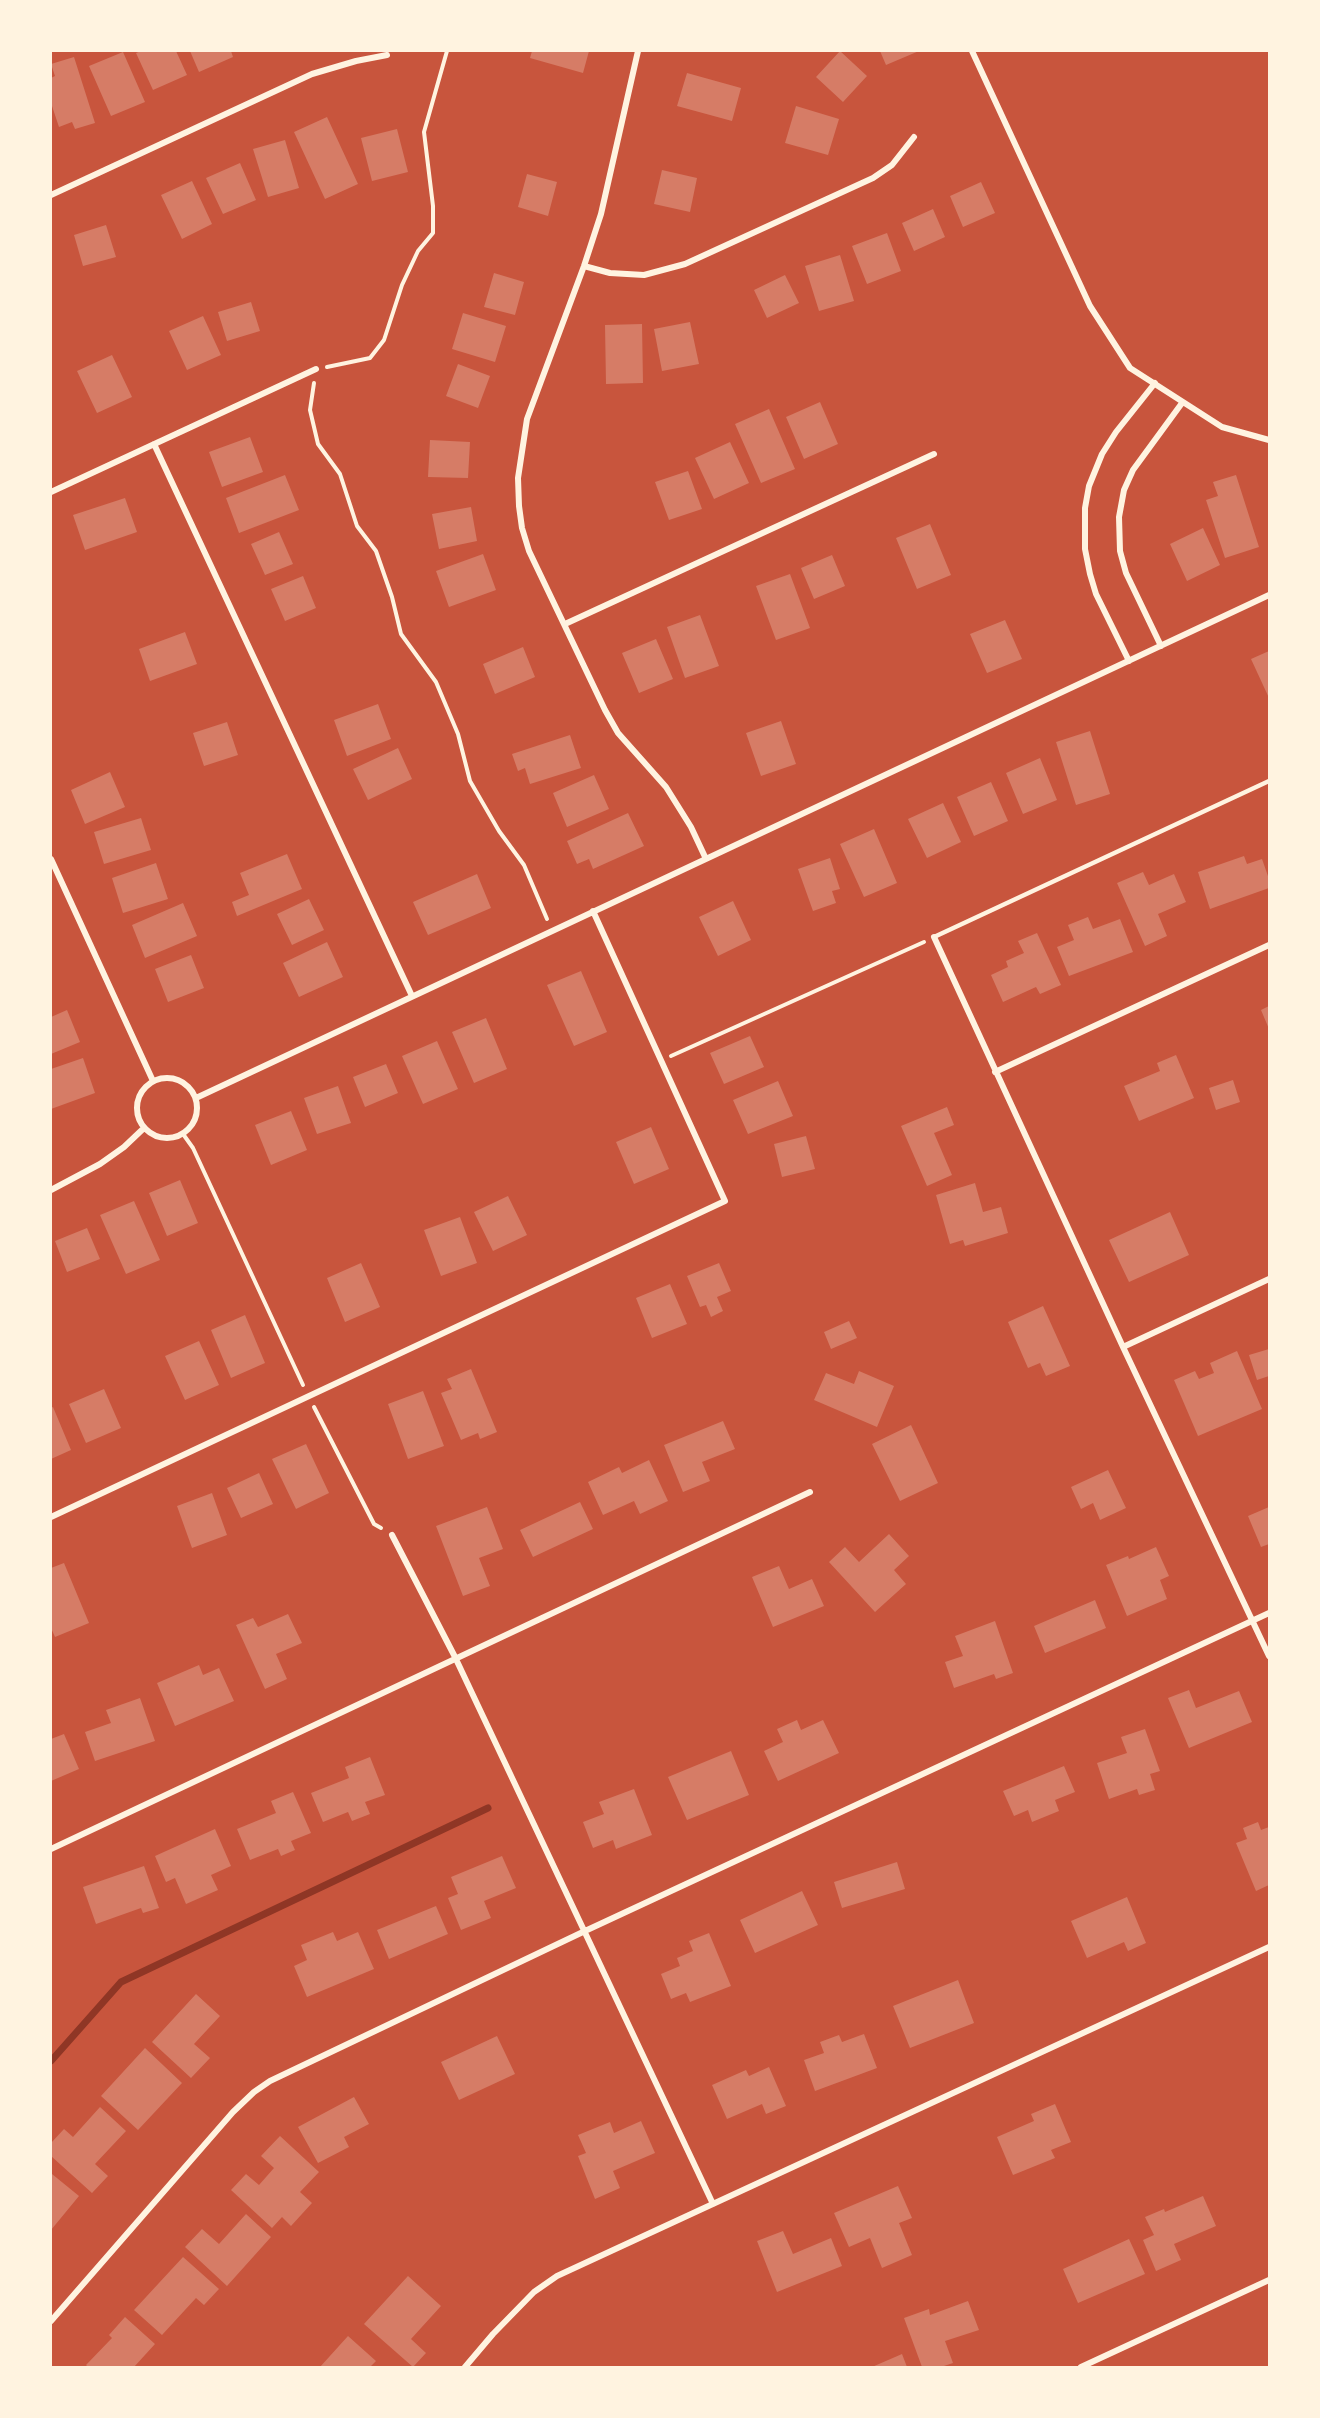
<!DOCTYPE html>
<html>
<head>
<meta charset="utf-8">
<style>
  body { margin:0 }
  #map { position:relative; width:1320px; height:2418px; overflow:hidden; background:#c8553d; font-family:Barlow,sans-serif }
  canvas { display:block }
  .frame { position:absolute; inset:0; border:52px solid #fff3e0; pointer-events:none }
</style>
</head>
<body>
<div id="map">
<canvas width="1320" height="2418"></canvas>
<div class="frame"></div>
</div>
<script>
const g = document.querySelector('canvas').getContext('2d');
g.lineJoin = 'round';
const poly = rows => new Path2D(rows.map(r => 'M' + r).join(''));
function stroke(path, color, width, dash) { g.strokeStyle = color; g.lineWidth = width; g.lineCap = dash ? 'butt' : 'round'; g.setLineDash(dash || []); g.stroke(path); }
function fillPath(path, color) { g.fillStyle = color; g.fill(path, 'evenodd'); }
stroke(poly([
  [51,2061,121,1982,488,1808]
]), '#8f3625', 7);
fillPath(poly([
  [141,51,176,51,187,75,153,90,136,53],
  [190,51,231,51,233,57,199,72],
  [532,51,589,51,583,73,530,58],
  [840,51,867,76,843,102,816,77],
  [880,51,919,51,886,65],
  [123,52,145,102,111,116,89,66],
  [74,57,95,123,75,129,72,122,59,127,51,103,51,78,55,76,51,64],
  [687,73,741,88,732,121,677,106],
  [796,106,839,119,828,155,785,143],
  [327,117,358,184,325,199,294,132],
  [397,129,408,172,372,181,361,138],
  [285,140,299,188,268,197,253,149],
  [240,163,256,200,223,214,206,178],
  [662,170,697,178,690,212,654,204],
  [527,174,557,182,548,216,518,207],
  [192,181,212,224,182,239,161,195],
  [981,182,995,213,963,227,950,196],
  [933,209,945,237,914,251,902,223],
  [106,225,116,257,83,266,74,235],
  [887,233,901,271,867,284,852,246],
  [840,255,854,301,819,311,805,266],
  [494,273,524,282,515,315,484,307],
  [785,275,799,303,767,318,754,290],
  [251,302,260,331,227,341,218,312],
  [463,313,506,326,495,362,452,349],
  [203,316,221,355,187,370,169,331],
  [690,322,699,364,662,371,654,329],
  [642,324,643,383,606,384,605,325],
  [112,355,132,397,97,413,77,371],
  [458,364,490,376,478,408,446,396],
  [820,402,838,444,804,459,786,417],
  [769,409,795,469,761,483,735,424],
  [250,437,263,472,222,487,209,452],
  [430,440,470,442,468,478,428,477],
  [730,442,749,483,714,499,695,458],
  [688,471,702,509,669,520,655,482],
  [285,475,299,510,239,533,226,498],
  [1236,475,1259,547,1225,558,1206,500,1218,496,1213,482],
  [125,498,137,532,85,550,73,515],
  [471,507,477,541,439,549,432,514],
  [930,524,951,575,917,589,896,538],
  [1203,528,1220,565,1187,581,1170,544],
  [279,532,293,564,265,575,251,544],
  [483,554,496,590,449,607,436,571],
  [832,555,845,586,814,599,801,568],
  [790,574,810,628,776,640,756,586],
  [303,576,316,608,285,621,271,589],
  [700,615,719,666,685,678,667,627],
  [1005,620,1022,659,987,673,970,634],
  [185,632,197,664,150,681,139,649],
  [656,639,673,679,639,693,622,653],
  [523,647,535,677,495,694,483,664],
  [1269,651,1269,698,1251,659],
  [378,704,391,739,347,756,334,720],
  [781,721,796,764,761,776,746,733],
  [227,722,238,755,204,766,193,733],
  [1090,731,1110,794,1076,805,1056,742],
  [570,735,581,768,530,784,525,768,518,771,512,754],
  [398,748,412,779,368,800,353,769],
  [1040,758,1057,800,1023,814,1006,773],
  [110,772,125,807,85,824,71,790],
  [594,775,609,809,567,827,553,793],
  [991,782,1008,821,974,836,957,797],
  [943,803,961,842,927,858,908,819],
  [628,813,644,846,593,869,589,859,577,864,567,841],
  [141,818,151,850,104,864,94,832],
  [874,829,897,883,864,897,840,844],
  [287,854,302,889,237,916,232,902,249,895,240,873],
  [1244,856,1247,864,1262,859,1269,879,1269,888,1210,909,1198,872],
  [830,858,840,889,832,891,836,903,813,911,798,869],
  [156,863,168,899,123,913,112,878],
  [1143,872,1149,885,1174,874,1186,902,1158,914,1167,936,1145,946,1117,883],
  [477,874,491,908,428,935,413,902],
  [309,899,324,930,292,945,277,914],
  [733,901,751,940,718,956,699,917],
  [183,903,197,936,145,958,132,925],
  [1088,917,1093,929,1120,919,1133,952,1069,976,1057,947,1074,940,1068,925],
  [1037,933,1061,985,1040,994,1036,987,1003,1002,991,975,1008,967,1006,961,1024,953,1018,941],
  [327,942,343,977,299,997,283,963],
  [191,955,204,988,168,1002,155,969],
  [581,971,607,1032,574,1046,547,985],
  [1269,1006,1269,1029,1261,1010],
  [67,1010,80,1042,51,1054,51,1017],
  [486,1018,507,1069,474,1083,452,1032],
  [750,1036,764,1067,724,1084,710,1053],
  [437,1041,458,1089,423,1104,402,1056],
  [1176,1055,1194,1098,1139,1121,1124,1086,1160,1071,1157,1063],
  [83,1058,95,1093,51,1109,51,1069],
  [386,1064,398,1093,365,1107,353,1077],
  [1233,1080,1240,1102,1216,1110,1209,1088],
  [778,1081,793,1116,748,1134,733,1100],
  [338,1086,351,1123,317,1134,304,1098],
  [947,1107,954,1125,934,1133,952,1175,927,1186,901,1126],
  [291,1111,307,1150,271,1165,255,1125],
  [651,1127,669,1169,634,1184,616,1142],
  [806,1136,815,1169,782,1177,774,1144],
  [180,1180,198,1223,167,1236,149,1193],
  [975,1183,983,1212,1001,1207,1008,1233,965,1246,963,1240,950,1244,936,1195],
  [508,1196,527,1235,493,1251,474,1212],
  [134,1201,160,1260,126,1274,100,1215],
  [1170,1212,1189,1255,1129,1282,1109,1240],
  [460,1217,477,1263,441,1276,424,1230],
  [87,1228,100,1259,67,1272,55,1241],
  [361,1263,380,1307,345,1322,327,1278],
  [719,1263,731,1291,717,1297,723,1311,711,1317,706,1305,700,1307,687,1276],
  [670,1284,687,1324,652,1338,636,1298],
  [1043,1306,1070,1366,1046,1376,1040,1363,1028,1368,1008,1322],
  [245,1315,265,1363,231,1378,211,1330],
  [849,1321,857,1338,831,1349,824,1332],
  [199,1341,219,1385,185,1400,165,1356],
  [1269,1349,1269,1376,1257,1380,1249,1355],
  [1237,1351,1262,1409,1198,1436,1174,1380,1195,1371,1199,1379,1214,1373,1210,1363],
  [471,1369,497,1432,480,1439,478,1433,461,1440,441,1393,452,1389,447,1379],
  [859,1371,894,1386,877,1427,814,1400,826,1373,854,1384],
  [104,1389,121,1428,86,1443,69,1404],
  [423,1391,444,1446,408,1459,388,1404],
  [53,1407,71,1450,51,1459,51,1408],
  [723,1421,735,1449,702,1462,710,1481,683,1492,664,1445],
  [911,1425,938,1483,900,1501,872,1444],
  [306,1444,329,1493,296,1509,272,1459],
  [649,1460,668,1501,640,1514,634,1501,603,1515,588,1482,619,1467,622,1473],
  [1108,1470,1126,1508,1100,1520,1093,1503,1081,1509,1071,1487],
  [259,1473,273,1504,241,1518,227,1488],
  [212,1493,227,1535,192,1548,177,1506],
  [580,1502,593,1529,533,1557,520,1530],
  [487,1507,503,1549,479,1558,490,1586,463,1596,436,1526],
  [1269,1507,1269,1544,1261,1547,1248,1516],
  [889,1534,909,1556,894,1570,906,1584,875,1612,829,1562,845,1547,859,1562],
  [1156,1547,1169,1576,1160,1580,1167,1599,1127,1616,1106,1565,1128,1556,1129,1559],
  [64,1563,89,1623,55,1637,51,1628,51,1568],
  [779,1566,789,1589,812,1579,824,1606,773,1627,752,1577],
  [1095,1600,1106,1628,1045,1653,1034,1626],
  [288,1614,302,1643,276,1654,287,1679,265,1689,236,1625,253,1618,258,1627],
  [995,1621,1013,1673,996,1679,994,1674,954,1688,945,1662,963,1656,955,1636],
  [199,1665,203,1675,219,1668,234,1701,175,1726,157,1683],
  [1189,1690,1196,1708,1239,1691,1252,1722,1189,1748,1168,1698],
  [140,1698,155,1741,95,1761,85,1732,111,1723,106,1710],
  [797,1720,801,1730,823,1720,839,1753,778,1781,764,1751,783,1742,777,1729],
  [1145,1729,1160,1771,1150,1774,1155,1790,1139,1795,1137,1789,1109,1799,1097,1763,1127,1753,1121,1737],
  [64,1734,79,1769,51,1781,51,1739],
  [731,1751,749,1795,687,1820,668,1777],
  [370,1757,385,1795,365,1802,370,1814,352,1821,348,1812,323,1822,311,1793,349,1778,345,1767],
  [1064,1766,1075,1792,1055,1800,1059,1811,1032,1822,1028,1810,1014,1816,1003,1791],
  [634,1789,652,1835,616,1849,613,1840,593,1848,583,1822,604,1814,599,1802],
  [293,1792,311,1833,291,1841,295,1850,281,1856,278,1849,250,1860,237,1829,276,1813,271,1801],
  [1258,1822,1261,1830,1269,1827,1269,1885,1256,1891,1236,1843,1247,1839,1243,1828],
  [215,1829,231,1866,211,1875,218,1890,186,1904,175,1878,166,1882,155,1856],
  [502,1856,516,1888,484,1901,491,1918,461,1930,448,1898,458,1894,451,1877],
  [897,1862,905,1889,842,1908,834,1882],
  [144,1866,159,1908,143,1913,141,1908,96,1924,83,1887],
  [802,1891,818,1925,755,1953,740,1920],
  [1127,1897,1146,1943,1128,1951,1124,1942,1087,1958,1071,1921],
  [436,1906,448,1934,389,1959,377,1930],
  [333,1932,337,1941,358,1932,374,1969,307,1997,294,1966,307,1960,301,1945],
  [709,1933,731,1986,690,2002,686,1993,671,1999,661,1974,680,1966,677,1958,693,1951,689,1941],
  [958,1980,974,2023,910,2048,893,2006],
  [196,1994,220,2016,194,2044,210,2058,191,2078,152,2042],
  [864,2034,877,2068,815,2091,804,2060,824,2053,820,2042,839,2035,842,2042],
  [497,2036,515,2074,459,2100,441,2062],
  [145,2048,182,2083,138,2130,101,2096],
  [769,2067,786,2106,766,2114,762,2104,727,2119,712,2085,746,2070,749,2076],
  [354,2097,369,2124,344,2137,349,2147,318,2163,298,2127],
  [1055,2104,1071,2142,1051,2150,1055,2158,1013,2175,997,2137,1034,2121,1031,2114],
  [100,2107,126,2131,95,2164,108,2176,92,2193,51,2156,51,2143,64,2129,73,2137],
  [641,2121,655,2153,613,2171,620,2188,595,2199,578,2156,586,2153,578,2135,610,2122,614,2133],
  [280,2136,319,2172,300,2192,312,2203,291,2226,282,2217,272,2228,231,2190,246,2174,259,2185,274,2168,261,2156],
  [52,2174,79,2196,51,2230,51,2175],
  [898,2186,912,2218,899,2223,912,2255,882,2268,870,2238,849,2247,834,2213],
  [1203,2196,1216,2226,1174,2244,1181,2260,1156,2271,1143,2240,1154,2235,1145,2217,1164,2209,1165,2212],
  [246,2214,271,2237,227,2286,185,2247,202,2229,219,2244],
  [783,2231,793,2254,831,2238,842,2266,777,2292,757,2241],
  [1129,2239,1145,2274,1078,2303,1063,2269],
  [183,2257,219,2289,204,2305,196,2298,162,2335,134,2310],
  [408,2276,441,2306,411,2339,426,2353,413,2367,364,2324],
  [968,2301,979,2330,945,2341,953,2363,941,2367,922,2367,904,2318,929,2309,930,2315],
  [125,2317,155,2344,134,2367,88,2367,86,2365,112,2338,109,2335],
  [348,2336,376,2361,370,2367,320,2367],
  [902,2354,907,2367,872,2367]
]), '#d67c66');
stroke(poly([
  [327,367,370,358,384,340,402,285,418,251,433,233,433,206,424,132,447,51],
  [314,383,310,410,318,444,340,474,357,526,376,551,392,597,401,634,436,682,458,734,470,781,499,831,524,865,547,919],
  [671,1056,924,942],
  [183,1134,193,1148,303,1385],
  [314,1407,374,1524,381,1528]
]), '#fff3e0', 4);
stroke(poly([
  [934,937,1269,781]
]), '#fff3e0', 4.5);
stroke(poly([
  [638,51,601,214,584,266,527,419,518,478,519,506,522,528,529,551,605,710,618,733,666,787,691,827,706,859],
  [972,51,1090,306,1130,368,1222,427,1269,440],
  [51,195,312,74,356,61,387,55],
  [584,266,610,273,644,275,685,264,873,178,892,165,914,137],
  [154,444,412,996],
  [51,492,316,369],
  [565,624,934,454],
  [1161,646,1126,573,1120,551,1119,517,1124,490,1133,470,1182,403],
  [1129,661,1096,594,1090,574,1085,549,1085,508,1089,486,1102,454,1116,432,1155,383],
  [51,859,153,1081],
  [934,937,1123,1347,1269,1656],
  [995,1072,1269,945],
  '137 1108a30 30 0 1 1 60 0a30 30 0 1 1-60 0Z',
  [196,1098,1269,595],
  [51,1190,100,1164,124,1147,144,1128],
  [1123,1347,1269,1279],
  [51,1517,725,1201,593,911],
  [392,1535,455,1657,713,2204],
  [51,1849,810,1492],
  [51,2321,233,2112,254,2092,270,2081,585,1931,1269,1613],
  [465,2367,493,2334,534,2292,557,2276,1269,1947],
  [1081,2367,1269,2280]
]), '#fff3e0', 6);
</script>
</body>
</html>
